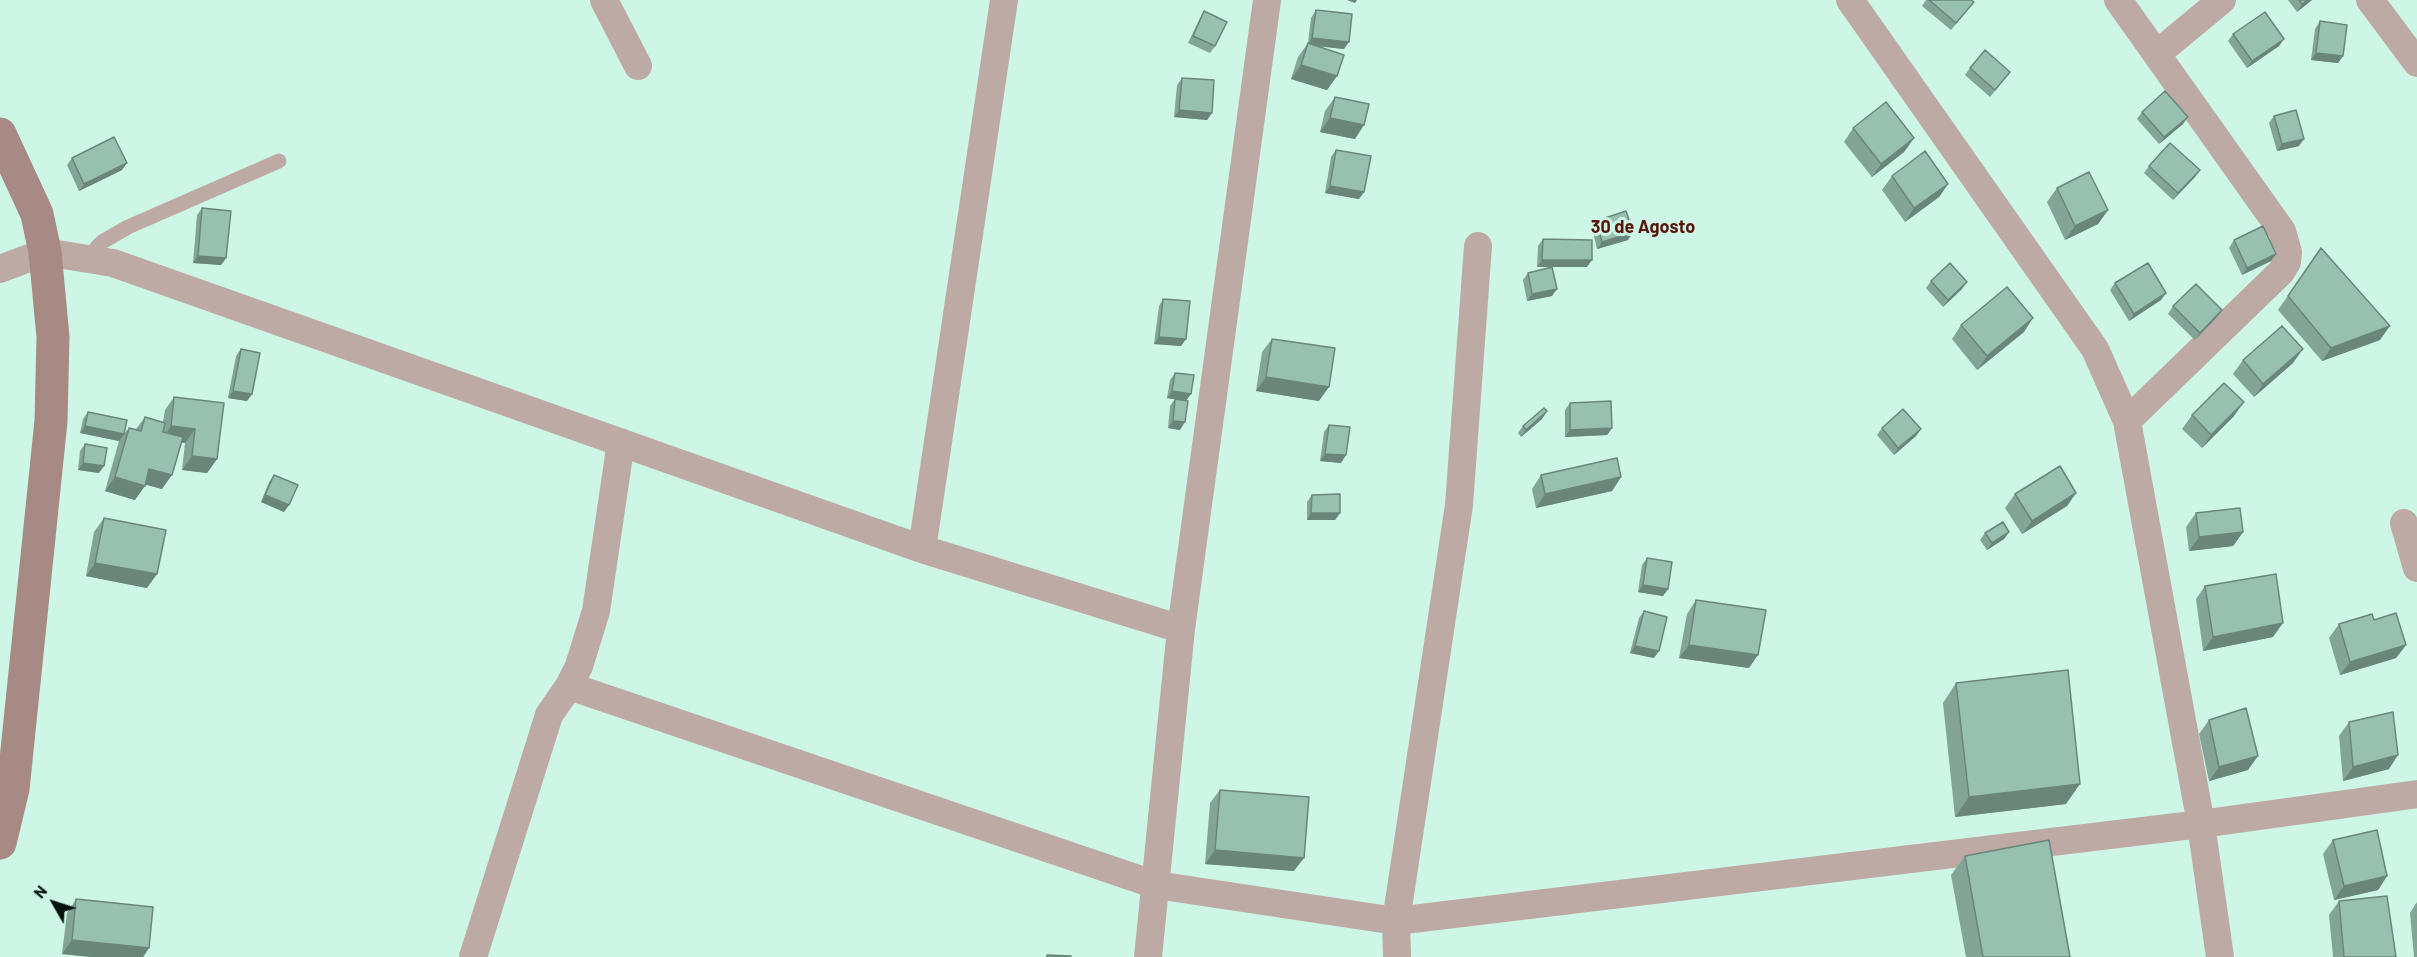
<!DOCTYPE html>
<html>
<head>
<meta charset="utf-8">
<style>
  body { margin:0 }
  #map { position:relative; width:2417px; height:957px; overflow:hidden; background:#cdf6e6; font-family:Barlow,sans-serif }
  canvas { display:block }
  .north { position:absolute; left:24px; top:873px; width:60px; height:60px; -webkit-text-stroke:4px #cdf6e6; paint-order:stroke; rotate:309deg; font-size:16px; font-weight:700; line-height:24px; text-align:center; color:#05140e }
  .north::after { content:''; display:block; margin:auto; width:21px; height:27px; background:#05140e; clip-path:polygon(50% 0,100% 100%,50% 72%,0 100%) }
</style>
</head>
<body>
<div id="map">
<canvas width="2417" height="957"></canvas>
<div class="north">N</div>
</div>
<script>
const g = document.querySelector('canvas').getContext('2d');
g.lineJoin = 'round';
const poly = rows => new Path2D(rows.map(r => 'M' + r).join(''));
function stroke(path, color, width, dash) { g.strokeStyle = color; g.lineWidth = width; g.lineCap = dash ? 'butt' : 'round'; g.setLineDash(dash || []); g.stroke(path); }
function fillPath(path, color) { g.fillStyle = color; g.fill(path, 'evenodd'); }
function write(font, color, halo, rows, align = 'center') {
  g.font = font + ' Barlow,sans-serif'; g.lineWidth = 6; g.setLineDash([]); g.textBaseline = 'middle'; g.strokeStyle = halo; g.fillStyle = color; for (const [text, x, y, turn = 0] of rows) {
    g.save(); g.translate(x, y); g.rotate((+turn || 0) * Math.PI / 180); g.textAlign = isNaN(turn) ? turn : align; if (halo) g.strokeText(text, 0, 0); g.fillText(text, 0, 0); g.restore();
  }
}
stroke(poly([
  [92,259,97,247,102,242,128,227,279,161]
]), '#beaaa5', 15);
stroke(poly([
  [604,0,638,66],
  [1850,0,2095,349,2127,421,2201,824,2220,957],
  [2118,0,2282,231,2288,252,2287,262,2281,272,2127,421],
  [2370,0,2417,63],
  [2158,53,2222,0],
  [0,269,45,252,113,263,922,549,1181,629],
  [621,442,596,611,579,666,569,686,1156,885,1396,921,2201,824,2417,794],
  [2404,523,2417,568],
  [922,549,1004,0],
  [473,957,549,715,569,686],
  [1148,957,1181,629,1267,0],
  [1397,957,1396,921,1459,505,1478,246]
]), '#beaaa5', 28);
stroke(poly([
  [0,134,37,214,45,252,53,337,51,421,13,789,0,843]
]), '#a78a84', 33);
fillPath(poly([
  [1926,0,1971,0,1974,2,1951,30,1922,6],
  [2288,0,2312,0,2297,12],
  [1316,10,1344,49,1318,46,1337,76,1327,90,1291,79,1298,57,1308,43,1311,18],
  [1204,11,1215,46,1210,53,1188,43,1200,18],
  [2320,21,2343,56,2338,63,2311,60,2315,29],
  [2233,34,2284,39,2279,46,2247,68,2228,41],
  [1970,68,2010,72,1990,97,1965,75],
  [1182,78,1212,113,1207,120,1174,117,1177,85],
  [1335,97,1355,139,1320,132,1325,111],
  [2142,112,2183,124,2159,144,2137,119],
  [2274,116,2299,146,2277,151,2269,123],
  [1853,128,1914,138,1904,152,1872,177,1844,142],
  [1336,150,1364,192,1359,199,1325,193,1331,157],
  [72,158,122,170,79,191,67,165],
  [2149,166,2200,170,2195,177,2173,200,2144,173],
  [1892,176,1948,184,1939,197,1905,222,1882,190],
  [2057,188,2108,210,2098,224,2065,240,2047,202],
  [202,208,226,258,221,265,193,263,197,215],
  [1596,221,1633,232,1628,240,1597,249,1592,228],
  [1543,239,1587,267,1537,267,1538,246],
  [2234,240,2276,254,2271,261,2242,275,2229,248],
  [2321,248,2380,340,2322,361,2278,310],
  [1528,273,1552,296,1527,301,1523,280],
  [1931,281,1962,289,1943,307,1926,288],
  [2115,283,2161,300,2129,321,2110,290],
  [1163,299,1186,339,1181,346,1154,344,1159,306],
  [2173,306,2222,310,2217,317,2195,340,2168,314],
  [1961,325,2024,332,1977,370,1952,339],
  [1272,339,1319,401,1256,391,1262,352],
  [241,349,252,394,247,401,228,398,236,356],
  [2243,360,2293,363,2254,397,2233,374],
  [1175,373,1186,400,1180,430,1168,428,1170,406,1175,399,1167,398,1170,380],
  [174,397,217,459,207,473,182,470,185,443,182,442,162,489,145,484,135,500,105,491,119,441,80,433,83,419,88,412,124,434,129,428,136,429,145,417,163,422,165,410],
  [1570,403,1612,428,1607,435,1565,437,1565,410],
  [1547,411,1542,419,1521,437,1518,433,1523,426],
  [2192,415,2234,416,2202,448,2182,429],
  [1329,425,1341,463,1320,461,1324,432],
  [1882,428,1921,429,1916,436,1894,455,1877,435],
  [85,444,99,473,78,470,80,451],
  [274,475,289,505,284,512,261,502,269,482],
  [1541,475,1621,477,1612,491,1536,508,1532,489],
  [2076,493,2067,506,2022,534,2005,508,2015,494],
  [1312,495,1340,513,1335,520,1307,520,1307,502],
  [2196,513,2243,532,2233,546,2189,551,2186,527],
  [104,518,147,588,86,576,94,532],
  [2009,532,2004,539,1987,550,1980,540,1985,533],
  [1647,558,1668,589,1663,596,1638,592,1642,565],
  [2205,586,2273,637,2203,651,2196,599],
  [1696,600,1749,668,1679,658,1687,614],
  [1644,611,1654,658,1630,653,1639,618],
  [2374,620,2406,645,2396,658,2340,675,2329,638,2339,624],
  [1956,683,2066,804,1955,817,1943,703],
  [2209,720,2248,770,2209,781,2199,734],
  [2349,722,2389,769,2343,781,2339,736],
  [1220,790,1294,871,1205,864,1210,803],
  [2333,840,2387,876,2378,890,2334,900,2323,854],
  [1965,856,2070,957,1966,957,1951,875],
  [76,899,149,948,143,957,92,957,62,954,67,913],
  [2339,901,2396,957,2333,957,2329,915],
  [2417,902,2417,957,2414,957,2410,913]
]), '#83a597');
fillPath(poly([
  [1347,0,1357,0,1355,3],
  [2308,0,2312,0,2297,12,2302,4],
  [1312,38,1349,42,1344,49,1307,45],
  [2284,39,2279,46,2247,68,2252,61],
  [2316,53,2343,56,2338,63,2311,60],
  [1301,65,1337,76,1327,90,1291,79],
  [1179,110,1212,113,1207,120,1174,117],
  [2188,117,2183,124,2159,144,2164,137],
  [1330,118,1364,125,1355,139,1320,132],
  [1914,138,1904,152,1872,177,1881,164],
  [2304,139,2299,146,2277,151,2282,144],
  [127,163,122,170,79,191,84,184],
  [2200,170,2195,177,2173,200,2178,193],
  [1948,184,1939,197,1905,222,1914,208],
  [1330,186,1364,192,1359,199,1325,193],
  [2108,210,2098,224,2065,240,2075,226],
  [1633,232,1628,240,1597,249,1602,242],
  [2276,254,2271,261,2242,275,2247,268],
  [198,256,226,258,221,265,193,263],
  [1542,260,1592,260,1587,267,1537,267],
  [1967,282,1962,289,1943,307,1948,300],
  [1557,289,1552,296,1527,301,1532,294],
  [2166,293,2161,300,2129,321,2134,314],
  [2222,310,2217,317,2195,340,2200,333],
  [2033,318,2024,332,1977,370,1987,356],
  [2390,326,2380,340,2322,361,2331,348],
  [1159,337,1186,339,1181,346,1154,344],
  [2303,349,2293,363,2254,397,2263,384],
  [1266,377,1329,387,1319,401,1256,391],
  [233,391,252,394,247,401,228,398],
  [1172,391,1191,394,1186,401,1167,398],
  [2244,402,2234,416,2202,448,2211,435],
  [1547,411,1542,419,1521,437,1526,430],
  [1173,421,1185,422,1180,430,1168,428],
  [85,426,124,434,119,441,80,433],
  [171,426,195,429,185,443,161,440],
  [1612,428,1607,435,1565,437,1570,430],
  [1921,429,1916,436,1894,455,1898,448],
  [1325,454,1346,455,1341,463,1320,461],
  [192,456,217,459,207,473,182,470],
  [83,463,104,466,99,473,78,470],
  [149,469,172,475,162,489,139,483],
  [115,477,145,486,135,500,105,491],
  [1621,477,1612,491,1536,508,1545,494],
  [2076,493,2067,506,2022,534,2032,521],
  [265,495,289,505,284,512,261,502],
  [1311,513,1340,513,1335,520,1307,520],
  [2009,532,2004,539,1987,550,1992,543],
  [2243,532,2233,546,2189,551,2199,537],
  [95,563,157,574,147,588,86,576],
  [1643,585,1668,589,1663,596,1638,592],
  [2283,623,2273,637,2203,651,2213,637],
  [1689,645,1758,655,1749,668,1679,658],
  [2406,645,2396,658,2340,675,2350,662],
  [1635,646,1659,651,1654,658,1630,653],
  [2398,755,2389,769,2343,781,2353,767],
  [2258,756,2248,770,2209,781,2219,767],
  [2080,784,2066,804,1955,817,1969,797],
  [1215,850,1304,858,1294,871,1205,864],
  [2387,876,2378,890,2334,900,2344,886],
  [72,940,149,948,143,957,92,957,62,954]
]), '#6a867b');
const building = poly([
  [1929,0,1971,0,1974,2,1956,23,1929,0],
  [2299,0,2308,0,2302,4,2299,0],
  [1316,10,1352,14,1349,42,1312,38,1316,10],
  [1204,11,1227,22,1215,46,1193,36,1204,11],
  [2265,12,2284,39,2252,61,2233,34,2265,12],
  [2320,21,2347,25,2343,56,2316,53,2320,21],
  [1308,43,1344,55,1337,76,1301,65,1308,43],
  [1985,50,2010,72,1995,90,1970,68,1985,50],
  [1182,78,1214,80,1212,113,1179,110,1182,78],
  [2165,91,2188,117,2164,137,2142,112,2165,91],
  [1335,97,1369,104,1364,125,1330,118,1335,97],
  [1886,102,1914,138,1881,164,1853,128,1886,102],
  [2296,110,2304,139,2282,144,2274,116,2296,110],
  [114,137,127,163,84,184,72,158,114,137],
  [2170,143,2200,170,2178,193,2149,166,2170,143],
  [1336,150,1371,156,1364,192,1330,186,1336,150],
  [1925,151,1948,184,1914,208,1892,176,1925,151],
  [2089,172,2108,210,2075,226,2057,188,2089,172],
  [202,208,231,211,226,258,198,256,202,208],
  [1626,211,1633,232,1602,242,1596,221,1626,211],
  [2263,226,2276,254,2247,268,2234,240,2263,226],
  [1543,239,1592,240,1592,260,1542,260,1543,239],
  [2321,248,2390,326,2331,348,2288,296,2321,248],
  [1950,263,1967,282,1948,300,1931,281,1950,263],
  [2148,263,2166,293,2134,314,2115,283,2148,263],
  [1552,267,1557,289,1532,294,1528,273,1552,267],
  [2196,284,2222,310,2200,333,2173,306,2196,284],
  [2007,287,2033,318,1987,356,1961,325,2007,287],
  [1163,299,1190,301,1186,339,1159,337,1163,299],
  [2282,326,2303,349,2263,384,2243,360,2282,326],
  [1272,339,1335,348,1329,387,1266,377,1272,339],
  [241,349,260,353,252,394,233,391,241,349],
  [1175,373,1194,375,1191,394,1172,391,1175,373],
  [2224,383,2244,402,2211,435,2192,415,2224,383],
  [174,397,224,403,217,459,192,456,195,429,171,426,174,397],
  [1175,399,1188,401,1185,422,1173,421,1175,399],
  [1611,401,1612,428,1570,430,1570,403,1611,401],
  [1544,408,1547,411,1526,430,1523,426,1544,408],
  [1903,409,1921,429,1898,448,1882,428,1903,409],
  [88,412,127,420,124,434,85,426,88,412],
  [145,417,165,423,163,432,183,437,172,475,149,469,145,486,115,477,129,428,141,431,145,417],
  [1329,425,1350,427,1346,455,1325,454,1329,425],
  [85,444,107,448,104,466,83,463,85,444],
  [1617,458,1621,477,1545,494,1541,475,1617,458],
  [2060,466,2076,493,2032,521,2015,494,2060,466],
  [274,475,298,485,289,505,265,495,274,475],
  [1340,494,1340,513,1311,513,1312,495,1340,494],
  [2240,508,2243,532,2199,537,2196,513,2240,508],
  [104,518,166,530,157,574,95,563,104,518],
  [2003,522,2009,532,1992,543,1985,533,2003,522],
  [1647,558,1672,562,1668,589,1643,585,1647,558],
  [2276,574,2283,623,2213,637,2205,586,2276,574],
  [1696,600,1766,610,1758,655,1689,645,1696,600],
  [1644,611,1667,617,1659,651,1635,646,1644,611],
  [2396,613,2406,645,2350,662,2339,624,2372,614,2374,620,2396,613],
  [2068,670,2080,784,1969,797,1956,683,2068,670],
  [2246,708,2258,756,2219,767,2209,720,2246,708],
  [2393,712,2398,755,2353,767,2349,722,2393,712],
  [1220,790,1309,797,1304,858,1215,850,1220,790],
  [2377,830,2387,876,2344,886,2333,840,2377,830],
  [2049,840,2070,957,1983,957,1965,856,2049,840],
  [2387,896,2396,957,2344,957,2339,901,2387,896],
  [76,899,153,907,149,948,72,940,76,899],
  [1047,955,1071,956,1071,957,1047,957,1047,955]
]);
fillPath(building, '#98c0b0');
stroke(building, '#6a867b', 1.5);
write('bold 18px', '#59160b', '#cdf6e6', [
  ["30 de Agosto",1643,227]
]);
</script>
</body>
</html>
